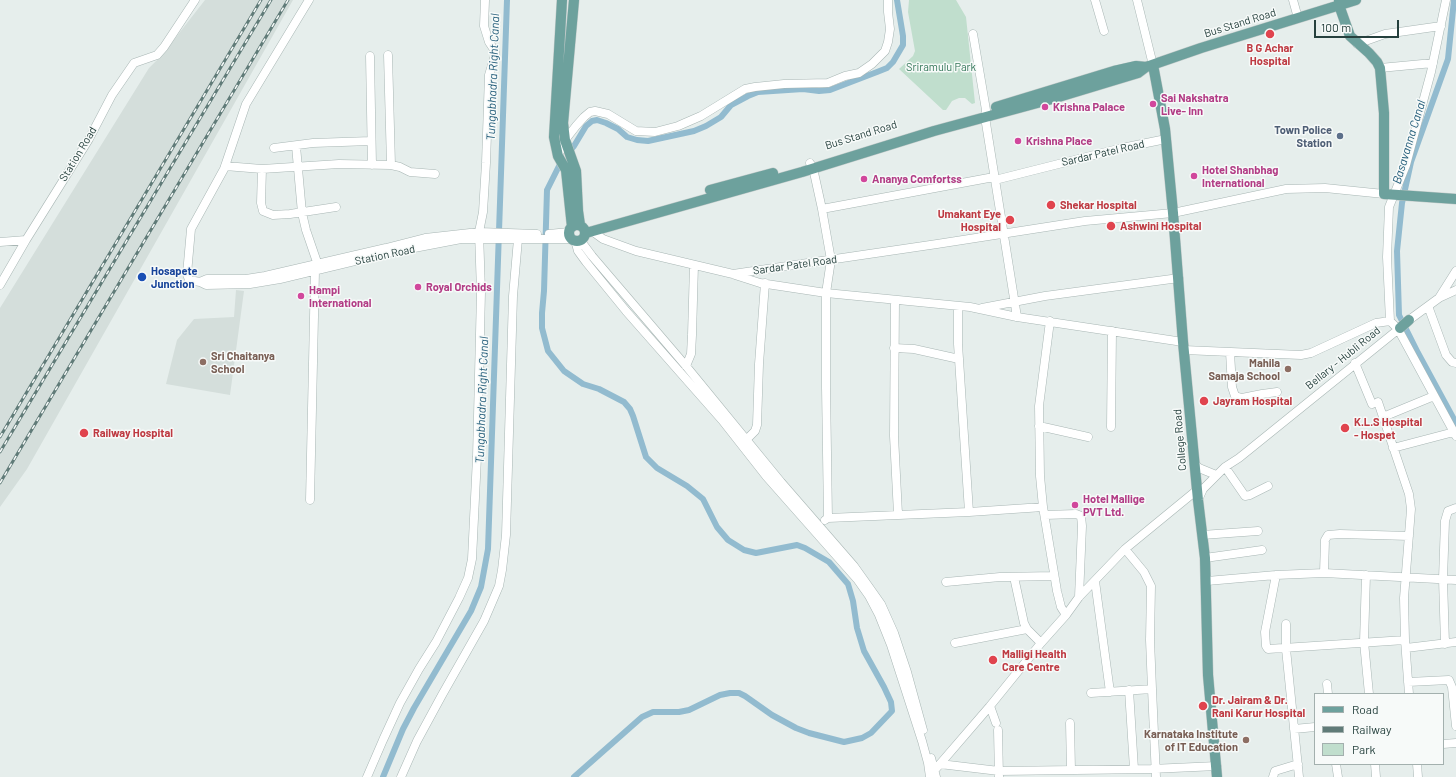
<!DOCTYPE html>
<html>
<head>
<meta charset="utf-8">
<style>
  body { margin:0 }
  #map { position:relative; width:1456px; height:777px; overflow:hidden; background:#e6eeec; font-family:Barlow,sans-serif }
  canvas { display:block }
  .legend { position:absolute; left:1314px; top:693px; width:130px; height:72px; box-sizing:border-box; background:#f7faf9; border:1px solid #a3b0ae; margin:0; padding:5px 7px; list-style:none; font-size:12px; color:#25403d }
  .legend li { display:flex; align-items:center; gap:8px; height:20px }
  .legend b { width:20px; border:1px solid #a3b0ae }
  .scale { position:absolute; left:1314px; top:20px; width:85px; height:18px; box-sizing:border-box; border:2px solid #25403d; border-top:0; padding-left:5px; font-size:12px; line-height:14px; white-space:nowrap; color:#25403d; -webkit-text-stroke:3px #f7faf9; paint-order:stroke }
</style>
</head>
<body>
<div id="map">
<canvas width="1456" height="777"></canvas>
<ul class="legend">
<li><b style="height:5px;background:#6da19d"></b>Road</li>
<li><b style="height:5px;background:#607b78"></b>Railway</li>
<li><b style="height:11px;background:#c0decd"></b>Park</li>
</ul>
<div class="scale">100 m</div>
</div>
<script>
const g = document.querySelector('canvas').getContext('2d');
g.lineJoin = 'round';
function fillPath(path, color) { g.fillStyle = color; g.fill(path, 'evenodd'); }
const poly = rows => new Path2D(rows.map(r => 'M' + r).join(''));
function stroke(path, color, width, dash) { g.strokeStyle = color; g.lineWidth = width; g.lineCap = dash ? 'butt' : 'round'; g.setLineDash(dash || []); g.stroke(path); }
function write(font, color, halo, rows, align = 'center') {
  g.font = font + ' Barlow,sans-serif'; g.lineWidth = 3; g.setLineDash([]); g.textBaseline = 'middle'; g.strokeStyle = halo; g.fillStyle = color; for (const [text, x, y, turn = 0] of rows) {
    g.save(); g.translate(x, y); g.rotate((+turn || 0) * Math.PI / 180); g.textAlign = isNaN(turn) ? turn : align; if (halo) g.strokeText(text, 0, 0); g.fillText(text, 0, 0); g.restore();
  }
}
fillPath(poly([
  [205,0,293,0,27,469,0,507,0,308,149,68,162,55],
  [236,290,244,291,230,395,166,384,177,340,194,319,234,317]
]), '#d4dedb');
fillPath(poly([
  [909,0,956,0,966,17,975,103,972,104,965,98,959,98,952,101,946,110,943,110,899,69,913,56,915,51,908,12]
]), '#c0decd');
stroke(poly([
  [1454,0,1448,59,1411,162,1402,203,1397,251,1399,315,1418,353,1456,423],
  [568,153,574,146,586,126,592,121,597,120,606,123,618,129,627,137,637,140,648,141,694,131,706,126,721,117,731,105,748,96,758,92,803,89,819,91,830,90,877,72,887,68,893,62,903,45,903,36,897,0],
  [562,160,547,190,544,291,542,313,542,328,548,351,564,371,583,384,599,389,624,402,630,409,633,416,646,457,657,468,687,486,703,499,717,527,728,540,744,550,756,553,797,545,805,548,829,562,848,584,853,601,857,628,864,651,884,687,891,702,892,711,871,733,862,738,844,742,809,733,796,728,772,715,745,696,739,693,730,693,720,695,689,710,679,712,653,712,642,717,574,777],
  [383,777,403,729,414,708,471,611,481,587,488,549,507,0]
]), '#92bbcf', 6);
const minor = poly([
  [309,0,246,104,224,169,191,229,187,274,189,280,200,282,206,285,250,284,280,279,388,253,461,239,572,239],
  [1095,0,1104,31],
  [1137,0,1153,65],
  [1293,0,1298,18],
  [1446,0,1431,72,1406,165,1389,207,1387,257,1390,321,1398,329,1456,436],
  [973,34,986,110,985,117,1017,317],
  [1357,44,1385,34,1441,26],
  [388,55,391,165],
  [370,56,372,165],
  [1380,68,1433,63],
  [296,146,302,213,306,230,319,268],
  [274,148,313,143,371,141],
  [558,156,565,140,576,126,584,117,590,112,595,111,608,114,636,131,655,132,678,126,701,116,745,89,755,87,784,84,828,83,845,76,859,73,872,64,885,51,888,42,890,29,888,12,888,0],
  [810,163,813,168,822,209,831,260,826,293,826,387,828,518],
  [225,166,262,169,339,164,391,165,400,167,410,172,435,174],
  [262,169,261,203,263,211,273,215,290,214,336,207],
  [995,180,1122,148,1166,139],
  [822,209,994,177],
  [592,231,603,239,636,251,733,274,937,244,1085,221,1173,213,1286,189,1325,188,1384,194],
  [549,234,569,232],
  [575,240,578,251,586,262,626,311,722,420,766,476,857,579,869,596,879,615,891,645,922,741,928,763,930,777],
  [580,240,592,256,686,366,781,482,854,566,869,587,881,604,894,633,907,672,923,730],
  [0,242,26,240,89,139,112,95,134,63,157,55,164,47,195,0],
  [735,275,760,283,826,293,970,307,1017,317,1183,342],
  [200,282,207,279,246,279,265,276,386,248,425,238,479,232,537,234],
  [0,285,26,240],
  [1439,298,1456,290],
  [895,300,894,436,898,514],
  [958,306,958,344,969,512],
  [1428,306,1446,355,1452,362,1456,363],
  [982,308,1045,296,1179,278],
  [1409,320,1439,298,1456,271],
  [1050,321,1039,406,1040,476,1043,507,1057,591,1061,607,1066,615],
  [894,348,914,349,959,359],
  [1184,350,1301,355,1311,353,1376,323,1390,321],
  [1230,352,1232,387,1235,396,1242,398,1262,394,1277,392],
  [1355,363,1372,404],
  [686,366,691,354,692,335,694,265],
  [1378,402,1409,494,1411,509,1404,598,1405,640,1409,694],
  [1383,417,1434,396],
  [1039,426,1088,437],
  [1111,427,1112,331],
  [747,439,755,431,757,425,759,364,765,283],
  [1393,448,1454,432],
  [1195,464,1199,468,1216,475],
  [1225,467,1245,496,1250,495,1268,486],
  [310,500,315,271],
  [1198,500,1203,489,1225,467,1239,458,1400,328],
  [1045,515,1076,514,1081,516,1082,526,1079,597],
  [825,520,828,518,969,512,1043,507],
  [1202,535,1258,531],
  [1205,558,1262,550],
  [1324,573,1325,540,1328,535,1340,534,1409,536],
  [1276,575,1265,632,1266,646,1268,649,1405,640],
  [1366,575,1364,642,1369,694],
  [1014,577,1024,623,1027,629,1041,643],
  [1095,581,1110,692],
  [1207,581,1276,575,1324,573,1456,580],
  [946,582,1000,577,1054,576],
  [1286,624,1286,649,1299,777],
  [955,643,1027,629],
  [1445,644,1443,579,1445,521,1448,511,1456,508],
  [1406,648,1456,642],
  [1408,682,1449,680,1452,687,1456,726],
  [1327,684,1328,694],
  [1152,689,1156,777],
  [1129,690,1134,769],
  [1091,693,1152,689,1150,640,1151,586,1144,572,1125,549],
  [990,706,996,723],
  [1070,723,1071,770],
  [1294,729,1315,727],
  [998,730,999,777],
  [1443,744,1456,743],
  [931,758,936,777],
  [940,764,999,771,1151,769,1217,766],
  [1336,764,1338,777],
  [1375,764,1376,777],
  [1417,764,1418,777],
  [932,773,940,764,990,706,1041,643,1066,615,1079,597,1125,549,1197,490],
  [367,777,383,740,400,703,419,669,436,642,459,598,468,578,472,559,477,457,481,292,479,232,483,212,486,163,489,75,495,55,495,51,489,42,484,26,485,0],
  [401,777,417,741,442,695,484,621,499,586,502,570,506,535,513,296,518,239],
  [1273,777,1275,771,1298,764]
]);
const major = poly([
  [562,0,554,137,558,156,566,170,572,227],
  [574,0,563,123,565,140,576,171,578,211,580,225],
  [1339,0,1339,5,1350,36,1369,53,1377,62,1380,68,1384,113,1384,194,1456,199],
  [1153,65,1165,129,1173,213,1183,342,1198,500,1205,558,1208,675,1217,777],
  [996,107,1114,71,1136,66,1146,67],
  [710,190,773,173],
  '569 233a8 8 0 1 1 16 0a8 8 0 1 1-16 0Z',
  [586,233,802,172,934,131,1052,99,1138,73,1146,67,1201,48,1356,0],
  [1400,328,1409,320]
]);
stroke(minor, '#a8b6b4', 9);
stroke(major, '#c2cac9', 11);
stroke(minor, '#fff', 8);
stroke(major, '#6da19d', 10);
const rail = poly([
  [0,437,261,0],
  [0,452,271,0],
  [0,483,288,0]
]);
stroke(rail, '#607b78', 3);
stroke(rail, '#f7faf9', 1.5, [4.5]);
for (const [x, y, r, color] of [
  [1270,34,5,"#e0444e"],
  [1153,104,4,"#d1479c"],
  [1045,107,4,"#d1479c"],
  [1340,136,4,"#5c6f8a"],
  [1018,141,4,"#d1479c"],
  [1194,176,4,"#d1479c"],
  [864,179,4,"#d1479c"],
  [1051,205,5,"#e0444e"],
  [1010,220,5,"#e0444e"],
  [1111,226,5,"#e0444e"],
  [142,277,5,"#1a4fb4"],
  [418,287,4,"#d1479c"],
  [301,296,4,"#d1479c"],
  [203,362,4,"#8d6e63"],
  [1288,369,4,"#8d6e63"],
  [1204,401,5,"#e0444e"],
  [1345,428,5,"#e0444e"],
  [84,433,5,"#e0444e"],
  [1075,505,4,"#d1479c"],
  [993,660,5,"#e0444e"],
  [1203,706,5,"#e0444e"],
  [1246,740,4,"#8d6e63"]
]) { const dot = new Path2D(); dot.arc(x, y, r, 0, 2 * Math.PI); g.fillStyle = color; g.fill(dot); stroke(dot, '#f7faf9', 1.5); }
write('11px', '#25403d', '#f7faf9', [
  ["Bus Stand Road",1240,23,-17],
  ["Bus Stand Road",861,135,-17],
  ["Sardar Patel Road",1103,153,-13],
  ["Station Road",78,154,-59],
  ["Station Road",385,255,-12],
  ["Sardar Patel Road",795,265,-8],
  ["Bellary - Hubli Road",1343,358,-39],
  ["College Road",1180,440,-95]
]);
write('bold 11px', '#be3a42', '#f7faf9', [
  ["B G Achar",1270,48,"center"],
  ["Hospital",1270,61,"center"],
  ["Shekar Hospital",1060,205],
  ["Umakant Eye",1001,214,"right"],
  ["Hospital",1001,227,"right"],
  ["Ashwini Hospital",1120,226],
  ["Jayram Hospital",1213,401],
  ["K.L.S Hospital",1354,422],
  ["- Hospet",1354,435],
  ["Railway Hospital",93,433],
  ["Malligi Health",1002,654],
  ["Care Centre",1002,667],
  ["Dr. Jairam & Dr.",1212,700],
  ["Rani Karur Hospital",1212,713]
], 'left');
write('11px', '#317557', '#f7faf9', [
  ["Sriramulu Park",941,67]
]);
write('bold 11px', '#b23c85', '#f7faf9', [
  ["Sai Nakshatra",1161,98],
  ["Live- Inn",1161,111],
  ["Krishna Palace",1053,107],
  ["Krishna Place",1026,141],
  ["Hotel Shanbhag",1202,170],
  ["International",1202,183],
  ["Ananya Comfortss",872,179],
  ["Royal Orchids",426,287],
  ["Hampi",309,290],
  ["International",309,303],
  ["Hotel Mallige",1083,499],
  ["PVT Ltd.",1083,512]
], 'left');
write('bold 11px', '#4e5e75', '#f7faf9', [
  ["Town Police",1332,130],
  ["Station",1332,143]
], 'right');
write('bold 11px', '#164399', '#f7faf9', [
  ["Hosapete",151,271],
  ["Junction",151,284]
], 'left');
write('bold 11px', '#785e54', '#f7faf9', [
  ["Sri Chaitanya",211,356,"left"],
  ["School",211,369,"left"],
  ["Mahila",1280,363],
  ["Samaja School",1280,376],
  ["Karnataka Institute",1238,734],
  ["of IT Education",1238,747]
], 'right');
write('italic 12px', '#225c79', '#f7faf9', [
  ["Tungabhadra Right Canal",493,77,-88],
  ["Basavanna Canal",1409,142,-73],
  ["Tungabhadra Right Canal",482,400,-88]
]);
</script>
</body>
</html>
